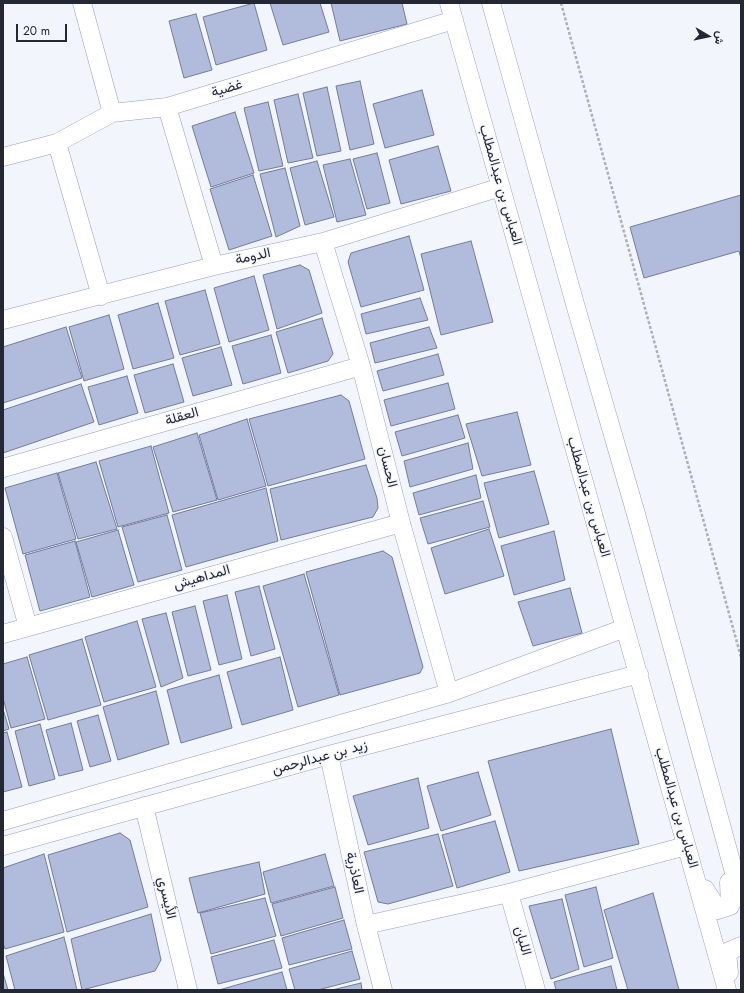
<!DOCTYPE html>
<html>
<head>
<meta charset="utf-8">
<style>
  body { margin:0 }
  #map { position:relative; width:744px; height:993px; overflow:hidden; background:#f2f5fc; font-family:Jost,Vazirmatn,sans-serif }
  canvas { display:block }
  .frame { position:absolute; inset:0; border:4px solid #242835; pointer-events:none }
  .north { position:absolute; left:688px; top:16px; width:40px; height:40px; -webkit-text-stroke:3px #f2f5fc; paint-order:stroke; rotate:99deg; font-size:11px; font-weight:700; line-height:16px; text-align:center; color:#242835 }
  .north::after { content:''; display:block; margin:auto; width:14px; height:18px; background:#242835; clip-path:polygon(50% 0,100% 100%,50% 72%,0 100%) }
  .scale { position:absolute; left:16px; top:24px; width:51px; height:18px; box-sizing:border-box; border:2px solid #242835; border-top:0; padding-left:5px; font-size:12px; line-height:14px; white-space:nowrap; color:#242835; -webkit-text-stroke:3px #f2f5fc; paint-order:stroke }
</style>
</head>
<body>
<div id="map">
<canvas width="744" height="993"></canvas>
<div class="frame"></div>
<div class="north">ش</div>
<div class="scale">20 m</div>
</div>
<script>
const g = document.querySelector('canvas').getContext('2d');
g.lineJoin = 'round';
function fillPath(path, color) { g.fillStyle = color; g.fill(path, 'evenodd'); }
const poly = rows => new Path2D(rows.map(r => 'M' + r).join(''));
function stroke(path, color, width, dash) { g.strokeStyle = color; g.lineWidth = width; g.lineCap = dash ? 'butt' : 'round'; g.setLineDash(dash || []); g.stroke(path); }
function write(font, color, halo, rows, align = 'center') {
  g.font = font + ' Jost,Vazirmatn,sans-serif'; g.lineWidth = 3; g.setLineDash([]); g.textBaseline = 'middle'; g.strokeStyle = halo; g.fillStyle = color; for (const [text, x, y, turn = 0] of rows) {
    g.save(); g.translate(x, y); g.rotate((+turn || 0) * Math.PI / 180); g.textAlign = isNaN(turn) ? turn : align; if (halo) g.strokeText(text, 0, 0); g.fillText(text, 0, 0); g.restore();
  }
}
const building = poly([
  [254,3,267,50,216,65,203,17,254,3],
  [270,3,320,3,329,32,283,45,270,3],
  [331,3,402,3,407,24,340,41,331,3],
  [196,14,212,70,184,78,169,21,196,14],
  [360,81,374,144,350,150,336,86,360,81],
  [327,87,341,151,317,156,303,93,327,87],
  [422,90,434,135,385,148,373,104,422,90],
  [298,94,313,158,288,163,274,100,298,94],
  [268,102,283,166,259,171,244,108,268,102],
  [235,112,254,173,211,187,192,126,235,112],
  [438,146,451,191,401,204,389,160,438,146],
  [377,153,390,203,367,209,353,159,377,153],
  [350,159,366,215,337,222,323,165,350,159],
  [317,161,334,217,305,225,290,168,317,161],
  [285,168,300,226,276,237,260,174,285,168],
  [253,175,272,236,229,250,210,189,253,175],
  [741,195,741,259,739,251,644,278,630,227,741,195],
  [409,236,424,290,361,307,348,262,351,253,409,236],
  [471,241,493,322,441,335,421,254,471,241],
  [300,265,309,270,322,313,277,329,263,275,300,265],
  [254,276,269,330,229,342,214,288,254,276],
  [205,290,220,344,180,355,165,301,205,290],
  [420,298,428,320,366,334,361,314,420,298],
  [158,303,174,358,133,369,118,315,158,303],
  [109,315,124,369,84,381,69,327,109,315],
  [322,318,333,354,328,361,288,373,276,332,322,318],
  [66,327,82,378,3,403,3,347,66,327],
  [429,327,437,348,375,363,370,343,429,327],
  [271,335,281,373,243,384,232,346,271,335],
  [221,347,232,385,193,396,182,358,221,347],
  [438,354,444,375,383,391,377,371,438,354],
  [173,364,184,402,145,413,134,375,173,364],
  [127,376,138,413,99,425,88,387,127,376],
  [448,383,455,409,391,426,384,400,448,383],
  [81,384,94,422,3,453,3,410,81,384],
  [341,395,349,401,365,459,268,486,249,419,341,395],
  [517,412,531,465,482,476,466,424,517,412],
  [458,415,465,438,402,456,395,432,458,415],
  [247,419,266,486,218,500,199,435,247,419],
  [197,433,217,500,173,512,153,447,197,433],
  [468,443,473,469,410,487,404,461,468,443],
  [151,446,169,513,118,527,99,461,151,446],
  [96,462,117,529,78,539,58,473,96,462],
  [366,465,377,498,378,508,373,517,281,540,270,489,366,465],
  [534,471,549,524,499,538,484,483,534,471],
  [57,473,76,539,23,554,5,488,57,473],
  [476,475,481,498,419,515,413,493,476,475],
  [266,488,278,541,186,567,172,515,266,488],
  [483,501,490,527,428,544,420,518,483,501],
  [167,515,182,570,138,582,122,527,167,515],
  [489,529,504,576,445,594,431,548,489,529],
  [118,530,134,585,92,597,76,542,118,530],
  [554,531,565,580,514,595,501,546,554,531],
  [75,541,90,597,40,611,25,555,75,541],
  [383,551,392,557,423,667,420,673,340,695,306,572,383,551],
  [304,574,339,695,298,707,263,586,304,574],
  [259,586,275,649,251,656,235,592,259,586],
  [570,588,582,633,533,646,518,602,570,588],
  [227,595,242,659,219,665,203,601,227,595],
  [195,606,211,670,188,676,172,612,195,606],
  [166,613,183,678,161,687,142,619,166,613],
  [137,621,156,687,104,702,85,637,137,621],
  [82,639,101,705,48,720,29,655,82,639],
  [27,657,45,719,11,728,3,698,3,664,27,657],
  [280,657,293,710,242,725,227,672,280,657],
  [219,675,232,728,181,743,167,690,219,675],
  [156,691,169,744,118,760,103,707,156,691],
  [3,709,9,729,3,731,3,709],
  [98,715,111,761,90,767,77,721,98,715],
  [71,723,83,770,59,776,46,730,71,723],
  [40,724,55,779,29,786,15,731,40,724],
  [611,729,639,844,519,871,488,761,611,729],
  [7,732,22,787,3,792,3,733,7,732],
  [478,772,491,815,441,831,427,786,478,772],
  [418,778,429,828,368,845,353,796,418,778],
  [495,821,510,872,457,888,442,835,495,821],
  [120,833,130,840,148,907,67,932,48,855,120,833],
  [438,834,453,886,388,904,378,902,364,852,438,834],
  [44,854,64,932,5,949,3,943,3,868,44,854],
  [325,854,334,886,271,903,263,872,325,854],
  [259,862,265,894,198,913,189,878,259,862],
  [335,887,343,918,281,936,272,904,335,887],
  [596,887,613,958,584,967,565,895,596,887],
  [653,893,679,990,628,990,604,910,653,893],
  [265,898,276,936,211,954,200,913,265,898],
  [562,899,579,969,551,979,529,906,562,899],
  [151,914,161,960,155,971,82,990,71,939,151,914],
  [344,920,352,949,289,965,282,938,344,920],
  [64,937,77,990,15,990,6,956,64,937],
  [274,940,282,968,218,984,211,957,274,940],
  [352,951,360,979,318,990,295,990,289,969,352,951],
  [611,966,617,990,556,990,554,982,611,966],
  [282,972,287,990,219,990,282,972],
  [3,973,8,990,3,990,3,973],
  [361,983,362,990,332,990,361,983]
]);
fillPath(building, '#b1bcdd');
stroke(building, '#727c9b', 1);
const minor = poly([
  [82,3,112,113],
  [449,3,727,990],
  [491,3,575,304,636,514,741,898],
  [167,107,214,266],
  [57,143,101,296],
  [3,157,57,143,112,113,167,107,454,20],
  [323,242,361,366,401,523,449,693],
  [3,320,214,266,323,242,501,187],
  [3,468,361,366],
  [3,537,28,627],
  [3,634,401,523],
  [329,755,366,925,383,990],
  [144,806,188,990],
  [3,821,449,693,625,628],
  [3,846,329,755,639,674],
  [705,889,718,910,730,906,729,882],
  [509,893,536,990],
  [366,925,509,893,686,846],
  [729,973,727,952,741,946]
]);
stroke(minor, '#95a0c0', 19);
stroke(poly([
  [561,3,741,657]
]), '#acb0b9', 2.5, [3, 2]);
stroke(minor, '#fff', 18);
write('14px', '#242835', '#f2f5fc', [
  ["غضية",227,89,-17],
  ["العباس بن عبدالمطلب",500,185,74],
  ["الدومة",253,257,-12],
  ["العقلة",182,417,-16],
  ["الحسان",387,467,76],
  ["العباس بن عبدالمطلب",588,497,74],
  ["المداهيش",202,578,-16],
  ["زيد بن عبدالرحمن",320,758,-15],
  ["العباس بن عبدالمطلب",676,808,74],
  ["العاذرية",354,873,78],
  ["الأيسري",166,898,77],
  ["اللبان",522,941,74]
]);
</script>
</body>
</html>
